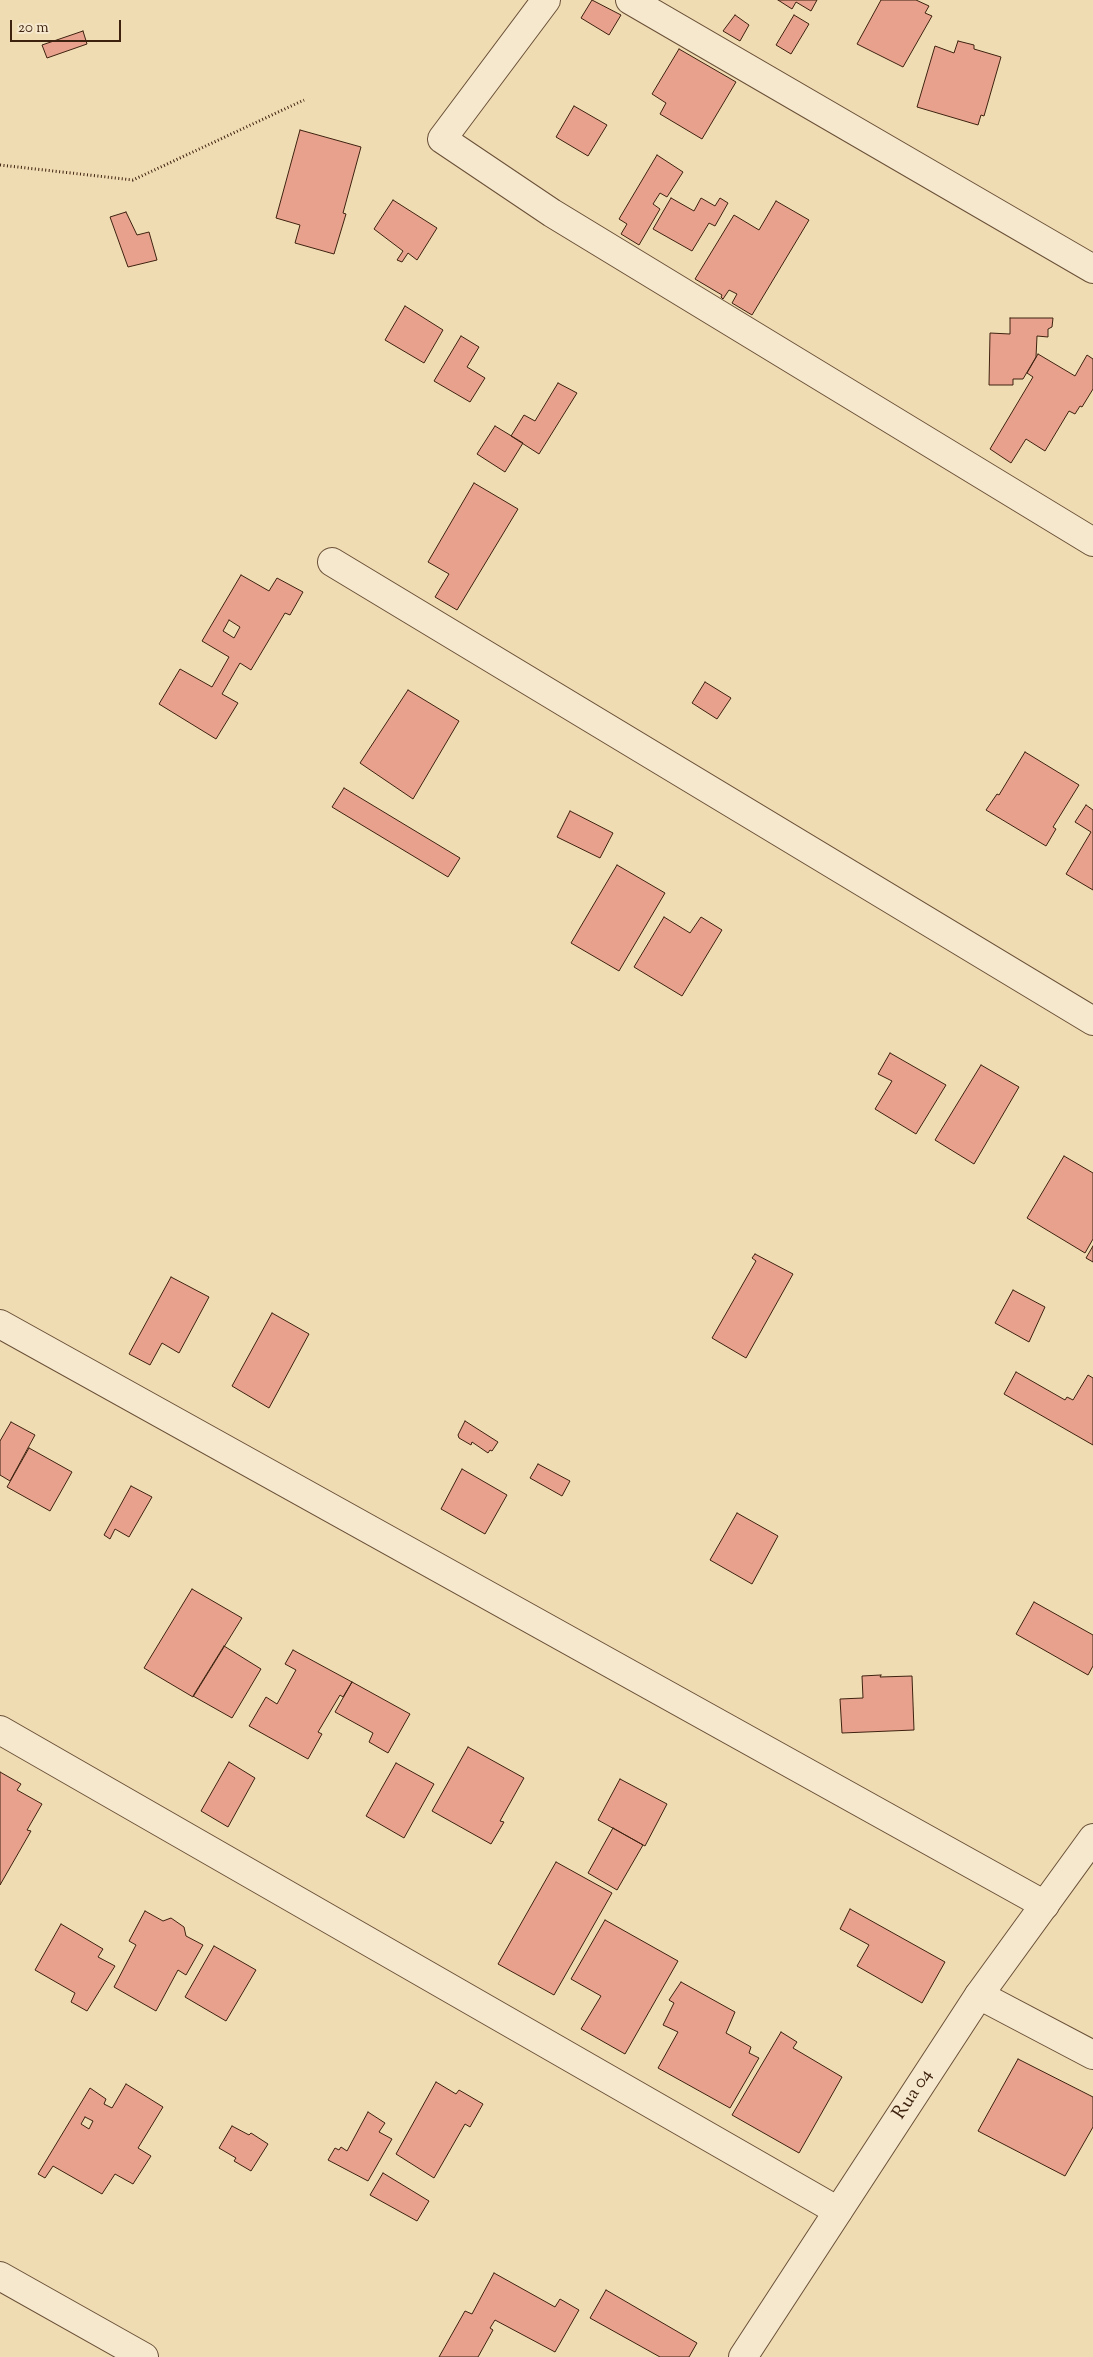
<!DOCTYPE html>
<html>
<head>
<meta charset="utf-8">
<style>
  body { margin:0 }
  #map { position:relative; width:1093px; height:2357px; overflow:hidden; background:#f0dcb2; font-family:"Sorts Mill Goudy",serif }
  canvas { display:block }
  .scale { position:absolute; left:10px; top:20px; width:111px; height:22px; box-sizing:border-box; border:2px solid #3e2210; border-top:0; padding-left:6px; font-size:15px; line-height:18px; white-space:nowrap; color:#3e2210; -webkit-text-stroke:4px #f5e8cd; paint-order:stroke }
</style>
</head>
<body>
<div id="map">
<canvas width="1093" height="2357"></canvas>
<div class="scale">20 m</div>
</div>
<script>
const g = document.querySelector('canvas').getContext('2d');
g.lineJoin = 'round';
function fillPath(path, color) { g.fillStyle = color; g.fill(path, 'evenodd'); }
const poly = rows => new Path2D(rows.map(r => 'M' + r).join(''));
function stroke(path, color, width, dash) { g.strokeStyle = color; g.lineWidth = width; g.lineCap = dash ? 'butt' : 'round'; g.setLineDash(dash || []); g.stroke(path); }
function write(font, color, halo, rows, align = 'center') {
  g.font = font + ' "Sorts Mill Goudy",serif'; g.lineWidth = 5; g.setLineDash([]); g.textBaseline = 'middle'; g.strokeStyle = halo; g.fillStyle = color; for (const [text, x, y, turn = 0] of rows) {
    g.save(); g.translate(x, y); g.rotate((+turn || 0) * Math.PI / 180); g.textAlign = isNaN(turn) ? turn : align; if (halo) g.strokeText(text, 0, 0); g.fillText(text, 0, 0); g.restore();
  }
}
const building = poly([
  [592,0,621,15,609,35,581,18,592,0],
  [778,0,817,0,811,11,796,2,792,9,778,0],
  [881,0,916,0,929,6,925,13,932,16,903,67,857,44,881,0],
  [735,15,749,25,740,41,723,31,735,15],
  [794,15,809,24,791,54,776,45,794,15],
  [83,31,87,44,47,58,42,45,83,31],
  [958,41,974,45,974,49,1001,57,984,116,981,115,978,125,917,107,935,46,954,53,958,41],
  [679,49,736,82,702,139,660,114,666,103,652,94,679,49],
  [574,106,607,125,588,156,556,137,574,106],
  [300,130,361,147,343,213,346,214,334,254,295,243,300,225,276,218,300,130],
  [657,155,683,172,667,197,660,193,653,204,660,209,639,245,621,234,627,224,619,219,657,155],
  [671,198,694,211,701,198,715,206,720,198,728,203,715,226,709,223,692,251,653,229,671,198],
  [393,200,437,228,417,260,408,253,402,262,397,260,403,251,374,229,393,200],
  [776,201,809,220,752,315,732,303,737,294,729,290,723,299,721,297,722,295,695,279,734,215,759,230,776,201],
  [126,212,137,235,149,232,157,260,128,267,110,217,126,212],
  [405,306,443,330,424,363,385,340,405,306],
  [1010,318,1053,318,1052,327,1048,329,1048,337,1037,336,1036,357,1023,379,1013,379,1013,385,989,385,990,333,1010,334,1010,318],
  [461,336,479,347,467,367,485,378,470,402,434,381,461,336],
  [1038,354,1075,376,1087,355,1093,359,1093,389,1082,407,1080,406,1075,414,1069,411,1045,451,1026,439,1011,463,990,449,1033,377,1027,373,1038,354],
  [558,383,577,393,539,454,511,436,524,415,535,421,558,383],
  [495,426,523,443,505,472,477,454,495,426],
  [474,483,518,509,457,610,435,597,449,574,428,562,474,483],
  [241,575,269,591,277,578,303,592,290,615,285,613,251,670,240,663,222,694,238,703,216,739,159,704,180,669,212,687,229,657,202,641,241,575],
  [229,620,240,627,234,638,223,631,229,620],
  [705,682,731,698,717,719,692,703,705,682],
  [408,690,459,721,413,799,360,763,408,690],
  [1025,752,1079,785,1053,827,1056,829,1046,846,986,810,997,794,999,795,1025,752],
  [344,788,460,858,448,877,332,807,344,788],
  [1086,805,1093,810,1093,890,1066,874,1091,832,1075,822,1086,805],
  [570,811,613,833,600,858,557,837,570,811],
  [617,865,665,893,619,971,571,943,617,865],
  [664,917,690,933,701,917,722,930,682,996,634,967,664,917],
  [890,1053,946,1085,916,1134,875,1109,892,1081,878,1074,890,1053],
  [981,1065,1019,1087,974,1164,935,1140,981,1065],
  [1064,1156,1093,1173,1093,1239,1085,1253,1027,1218,1064,1156],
  [1093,1246,1093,1262,1086,1258,1093,1246],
  [755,1254,793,1274,746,1358,712,1338,756,1261,752,1258,755,1254],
  [171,1277,209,1297,179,1353,162,1343,150,1365,129,1354,171,1277],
  [1013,1290,1045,1307,1029,1342,995,1323,1013,1290],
  [272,1313,309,1334,269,1408,232,1386,272,1313],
  [1016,1372,1065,1400,1067,1397,1073,1400,1088,1375,1093,1378,1093,1445,1004,1394,1016,1372],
  [465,1421,498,1442,492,1451,490,1450,488,1453,472,1442,471,1445,459,1438,458,1435,465,1421],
  [11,1422,35,1435,10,1481,0,1475,0,1441,11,1422],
  [29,1448,72,1472,50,1511,7,1487,29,1448],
  [538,1464,570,1481,562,1496,530,1478,538,1464],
  [462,1469,507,1495,485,1534,441,1509,462,1469],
  [131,1486,152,1497,129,1537,115,1529,110,1539,104,1535,131,1486],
  [737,1513,778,1536,752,1584,710,1560,737,1513],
  [192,1589,242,1618,193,1697,144,1668,192,1589],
  [1034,1602,1093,1635,1093,1666,1088,1675,1016,1634,1034,1602],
  [224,1646,261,1669,232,1718,193,1696,224,1646],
  [293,1650,352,1682,343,1697,340,1695,318,1732,322,1734,308,1759,249,1726,266,1697,277,1704,296,1670,285,1664,293,1650],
  [881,1675,880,1677,912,1676,914,1730,842,1733,840,1699,863,1698,862,1676,881,1675],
  [352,1682,410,1714,388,1753,369,1742,373,1733,335,1712,352,1682],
  [468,1747,524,1778,500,1821,504,1822,491,1844,432,1811,468,1747],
  [229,1762,255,1778,228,1827,201,1811,229,1762],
  [396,1763,434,1784,404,1838,366,1816,396,1763],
  [0,1772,21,1784,17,1790,42,1804,27,1830,31,1831,0,1885,0,1772],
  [620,1779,667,1804,645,1846,598,1820,620,1779],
  [613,1828,643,1845,617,1890,588,1873,613,1828],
  [556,1862,612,1893,554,1995,498,1964,556,1862],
  [850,1909,945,1962,922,2003,857,1966,869,1945,840,1929,850,1909],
  [145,1911,163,1921,171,1918,184,1927,186,1936,203,1945,186,1975,178,1970,156,2011,114,1987,136,1945,129,1941,145,1911],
  [605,1920,678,1961,625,2054,581,2029,601,1996,571,1979,605,1920],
  [61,1924,103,1949,98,1957,115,1966,87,2011,71,2002,75,1993,35,1970,61,1924],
  [214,1946,256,1970,226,2021,185,1997,214,1946],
  [681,1982,735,2012,726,2033,751,2047,749,2053,759,2058,730,2108,658,2068,678,2032,663,2025,674,2003,669,2000,681,1982],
  [781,2032,797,2042,793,2048,842,2077,799,2153,732,2115,781,2032],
  [1018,2059,1093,2097,1093,2127,1065,2176,978,2131,1018,2059],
  [436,2082,456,2094,459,2090,483,2104,470,2127,465,2124,434,2178,396,2154,436,2082],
  [126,2084,163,2107,138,2148,151,2156,133,2184,115,2174,102,2194,53,2166,45,2178,38,2174,90,2088,106,2099,104,2104,112,2108,126,2084],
  [85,2117,93,2121,89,2129,81,2124,85,2117],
  [368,2112,385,2123,379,2132,392,2139,368,2181,328,2160,335,2148,339,2150,341,2147,347,2151,368,2112],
  [232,2126,249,2135,251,2133,268,2144,251,2171,234,2161,236,2158,219,2148,232,2126],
  [383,2173,429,2201,417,2221,370,2195,383,2173],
  [494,2273,555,2307,560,2299,579,2310,555,2352,495,2320,490,2328,493,2330,478,2357,439,2357,465,2311,472,2314,494,2273],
  [606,2290,697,2343,689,2357,660,2357,590,2318,606,2290]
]);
fillPath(building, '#e7a18c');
stroke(building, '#3e2210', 1);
const minor = poly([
  [546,0,442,139,552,213,1093,542],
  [630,0,1093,269],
  [332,562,1093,1021],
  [0,1324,1045,1905],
  [0,1730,838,2211],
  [979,1995,1093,2055],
  [0,2276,144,2357]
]);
const tertiary = poly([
  [743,2357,979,1995,1093,1838]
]);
stroke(minor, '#6a5038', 30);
stroke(tertiary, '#6a5038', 30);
stroke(poly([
  [0,165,133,180,304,100]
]), '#3e2210', 3, [1, 2.5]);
stroke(minor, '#f5e8cd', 28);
stroke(tertiary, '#f5e8cd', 28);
write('19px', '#3e2210', '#f5e8cd', [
  ["Rua 04",914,2095,-57]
]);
</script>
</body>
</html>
